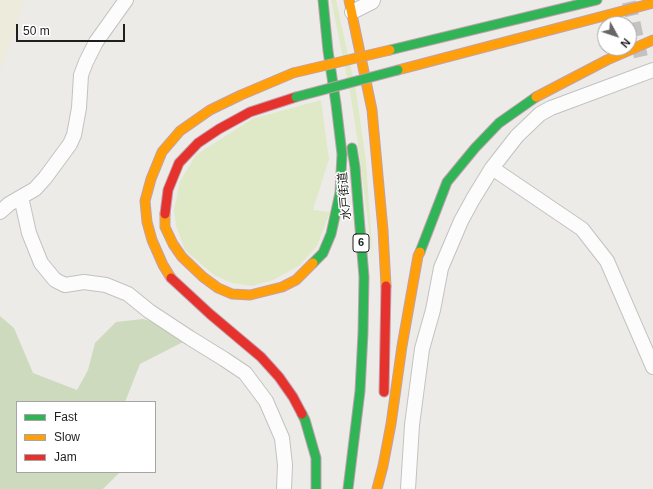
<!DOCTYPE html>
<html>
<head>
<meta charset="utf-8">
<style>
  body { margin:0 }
  #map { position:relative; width:653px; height:489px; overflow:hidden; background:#edebe8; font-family:Helvetica,sans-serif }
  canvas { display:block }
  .legend { position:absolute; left:16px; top:401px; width:140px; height:72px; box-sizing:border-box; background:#fff; border:1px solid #a5a5a5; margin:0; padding:5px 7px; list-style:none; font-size:12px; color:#1f1f1f }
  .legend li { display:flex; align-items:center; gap:8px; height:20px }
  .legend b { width:20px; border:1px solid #a5a5a5 }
  .north { position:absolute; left:597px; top:16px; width:40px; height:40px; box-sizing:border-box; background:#fff; border:1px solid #a5a5a5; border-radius:50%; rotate:130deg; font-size:11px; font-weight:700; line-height:16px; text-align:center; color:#1f1f1f }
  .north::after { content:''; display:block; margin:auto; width:14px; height:18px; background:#676665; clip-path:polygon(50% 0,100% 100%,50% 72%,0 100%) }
  .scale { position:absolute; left:16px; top:24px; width:109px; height:18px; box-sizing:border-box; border:2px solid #1f1f1f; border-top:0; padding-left:5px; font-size:12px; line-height:14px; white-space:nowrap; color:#1f1f1f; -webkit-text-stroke:3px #fff; paint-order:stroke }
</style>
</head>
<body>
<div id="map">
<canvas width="653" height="489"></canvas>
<ul class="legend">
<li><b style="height:5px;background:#30b455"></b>Fast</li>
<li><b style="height:5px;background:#ff9f0a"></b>Slow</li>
<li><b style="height:5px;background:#e5322d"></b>Jam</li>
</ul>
<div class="north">N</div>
<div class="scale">50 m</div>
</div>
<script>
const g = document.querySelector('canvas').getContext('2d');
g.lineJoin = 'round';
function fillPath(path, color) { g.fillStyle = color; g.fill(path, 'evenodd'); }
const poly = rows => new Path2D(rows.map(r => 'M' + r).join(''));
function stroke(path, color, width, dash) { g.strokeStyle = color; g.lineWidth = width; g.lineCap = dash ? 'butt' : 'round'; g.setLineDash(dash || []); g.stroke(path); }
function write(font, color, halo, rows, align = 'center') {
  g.font = font + ' Helvetica,"Noto Sans JP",sans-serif'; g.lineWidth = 3; g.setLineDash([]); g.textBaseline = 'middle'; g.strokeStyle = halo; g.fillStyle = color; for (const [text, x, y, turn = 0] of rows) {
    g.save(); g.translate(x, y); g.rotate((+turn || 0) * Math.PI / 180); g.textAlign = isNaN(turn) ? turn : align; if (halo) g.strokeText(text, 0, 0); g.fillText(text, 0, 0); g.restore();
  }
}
fillPath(poly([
  [0,0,24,0,17,23,0,72]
]), '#edebdc');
fillPath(poly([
  [331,0,336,0,356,91,366,161,373,261,356,130,350,92],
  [321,100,329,159,313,210,330,212,317,246,299,266,273,280,252,286,232,283,214,275,185,250,176,226,174,210,180,181,196,155,252,119]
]), '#dfe9c8');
fillPath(poly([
  [0,316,14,328,33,373,77,390,88,370,95,343,116,322,143,319,163,324,183,342,140,364,125,402,17,402,17,472,120,472,103,489,0,489]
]), '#cddabe');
stroke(poly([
  [629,2,642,62]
]), '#c4c2c0', 14, [14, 7]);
const street = poly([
  [352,12,372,2,373,0],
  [492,168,582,229,607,261,653,367],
  [21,197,29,233,41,263,55,280,65,285,84,282,106,285,128,294,149,311,190,338,224,359,245,373,266,401,282,438,285,465,284,489],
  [0,212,9,204,35,189,45,178,70,144,74,135,79,108,81,75,86,62,96,42,126,0],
  [408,489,412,425,422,349,433,310,441,268,461,221,473,199,492,168,517,136,540,114,551,108,653,70]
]);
const fast = poly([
  [390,50,597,0],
  [420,252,447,182,475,148,499,123,536,97],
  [313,263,323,253,331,234,340,193,342,154,336,104,328,51,323,0],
  [302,414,305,420,316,458,316,489],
  [348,489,360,391,363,333,364,277,355,167,352,148]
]);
const slow = poly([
  [349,0,372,110,383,230,386,286],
  [398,70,653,3],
  [536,97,607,60,653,40],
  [165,214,165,227,173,244,182,257,203,277,218,288,232,294,250,295,282,287,296,280,313,263],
  [171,278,163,265,152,240,147,222,145,201,151,179,162,152,180,131,210,110,241,95,293,73],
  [377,489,383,466,391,424,402,346,418,256,420,252]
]);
const jam = poly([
  [165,214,168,190,179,163,198,143,219,129,250,112,296,97],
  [171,278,210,314,261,357,279,377,293,397,302,414],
  [384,392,386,286]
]);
stroke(street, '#c3c2c0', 16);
stroke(fast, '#c2a0af', 11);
stroke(slow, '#c2a0af', 11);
stroke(jam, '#c2a0af', 11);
stroke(street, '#fcfcfc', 14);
stroke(fast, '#30b455', 9);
stroke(slow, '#ff9f0a', 9);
stroke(jam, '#e5322d', 9);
const fastBridge = poly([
  [296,97,398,70]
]);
const slowBridge = poly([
  [293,73,390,50]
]);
stroke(fastBridge, '#c2a0af', 11, []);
stroke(slowBridge, '#c2a0af', 11, []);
stroke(fastBridge, '#30b455', 9);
stroke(slowBridge, '#ff9f0a', 9);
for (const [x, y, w] of [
  [361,243,16]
]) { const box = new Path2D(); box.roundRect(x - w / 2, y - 9, w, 18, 3); g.fillStyle = '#fff'; g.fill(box); stroke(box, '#1f1f1f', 1); }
write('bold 11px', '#1f1f1f', null, [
  ["6",361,243]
]);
write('12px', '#1f1f1f', '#fff', [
  ["水戸街道",345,196,-95]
]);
</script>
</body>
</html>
